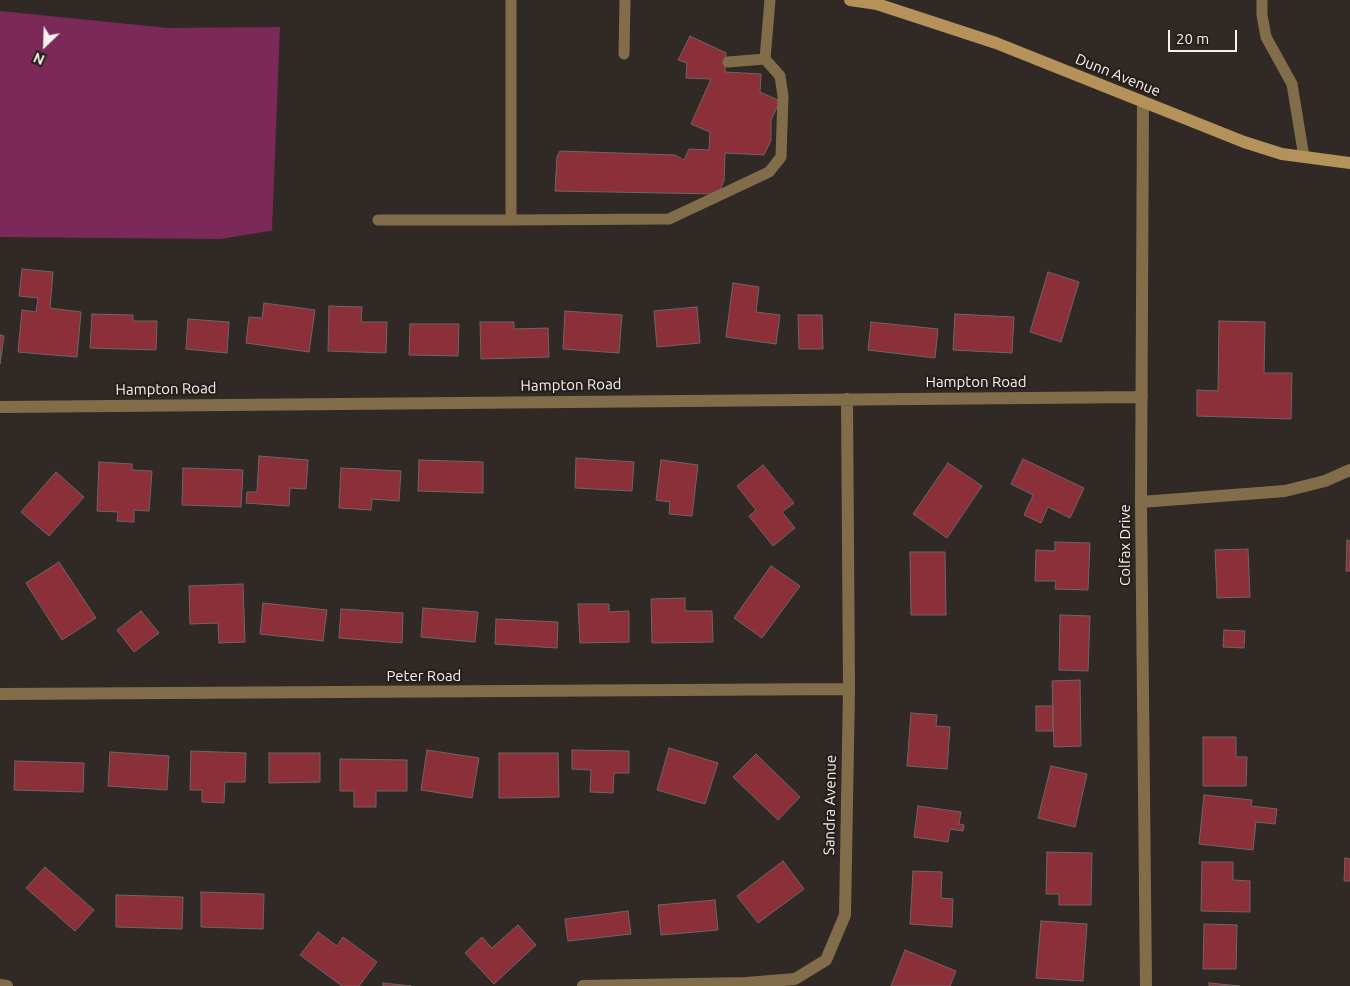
<!DOCTYPE html>
<html>
<head>
<meta charset="utf-8">
<style>
  body { margin:0 }
  #map { position:relative; width:1350px; height:986px; overflow:hidden; background:#312925; font-family:Ubuntu,sans-serif }
  canvas { display:block }
  .north { position:absolute; left:20px; top:20px; width:50px; height:50px; -webkit-text-stroke:4px #271f1b; paint-order:stroke; rotate:204deg; font-size:14px; font-weight:700; line-height:20px; text-align:center; color:#f7f1ee }
  .north::after { content:''; display:block; margin:auto; width:18px; height:22px; background:#f7f1ee; clip-path:polygon(50% 0,100% 100%,50% 72%,0 100%) }
  .scale { position:absolute; left:1168px; top:30px; width:69px; height:22px; box-sizing:border-box; border:2px solid #f7f1ee; border-top:0; padding-left:6px; font-size:15px; line-height:18px; white-space:nowrap; color:#f7f1ee; -webkit-text-stroke:4px #271f1b; paint-order:stroke }
</style>
</head>
<body>
<div id="map">
<canvas width="1350" height="986"></canvas>
<div class="north">N</div>
<div class="scale">20 m</div>
</div>
<script>
const g = document.querySelector('canvas').getContext('2d');
g.lineJoin = 'round';
function fillPath(path, color) { g.fillStyle = color; g.fill(path, 'evenodd'); }
const poly = rows => new Path2D(rows.map(r => 'M' + r).join(''));
function stroke(path, color, width, dash) { g.strokeStyle = color; g.lineWidth = width; g.lineCap = dash ? 'butt' : 'round'; g.setLineDash(dash || []); g.stroke(path); }
function write(font, color, halo, rows, align = 'center') {
  g.font = font + ' Ubuntu,sans-serif'; g.lineWidth = 4.5; g.setLineDash([]); g.textBaseline = 'middle'; g.strokeStyle = halo; g.fillStyle = color; for (const [text, x, y, turn = 0] of rows) {
    g.save(); g.translate(x, y); g.rotate((+turn || 0) * Math.PI / 180); g.textAlign = isNaN(turn) ? turn : align; if (halo) g.strokeText(text, 0, 0); g.fillText(text, 0, 0); g.restore();
  }
}
fillPath(poly([
  [0,11,168,28,280,27,272,230,275,230,220,239,0,237]
]), '#7a2958');
const building = poly([
  [690,36,726,53,725,72,761,74,760,92,780,101,771,120,771,140,764,155,725,153,724,181,718,194,555,191,557,157,560,151,675,155,684,160,689,149,709,150,710,132,691,124,711,79,686,78,687,63,678,60,690,36],
  [22,269,53,272,50,308,81,312,77,357,18,352,22,310,36,312,38,298,19,296,22,269],
  [1048,272,1079,282,1061,342,1030,332,1048,272],
  [733,283,759,287,756,312,780,315,776,344,726,337,733,283],
  [264,303,315,310,309,352,246,343,249,317,262,318,264,303],
  [329,306,362,307,361,322,387,322,386,353,328,351,329,306],
  [697,307,700,343,657,347,654,311,697,307],
  [565,311,622,315,619,353,563,349,565,311],
  [92,314,133,315,133,321,157,321,156,350,90,348,92,314],
  [955,314,1014,317,1012,353,953,350,955,314],
  [798,315,822,315,823,349,799,349,798,315],
  [188,319,229,322,227,353,186,349,188,319],
  [1219,321,1265,322,1264,373,1292,373,1291,419,1197,416,1197,390,1218,391,1219,321],
  [480,322,514,322,514,329,548,328,549,357,481,359,480,322],
  [871,322,938,329,935,358,868,350,871,322],
  [410,324,459,324,458,356,409,355,410,324],
  [0,335,4,336,0,364,0,335],
  [259,456,308,460,306,489,290,488,289,506,246,503,247,492,257,492,259,456],
  [576,458,634,462,632,491,575,488,576,458],
  [1023,459,1084,488,1070,518,1048,507,1041,523,1024,515,1033,495,1011,484,1023,459],
  [419,460,483,462,483,493,418,491,419,460],
  [661,460,698,465,692,516,669,514,670,502,656,500,661,460],
  [99,462,132,464,132,470,152,471,149,511,134,510,134,522,117,521,118,512,97,511,99,462],
  [948,463,982,486,947,538,913,514,948,463],
  [763,465,794,503,782,512,795,528,773,546,749,516,756,510,737,486,763,465],
  [183,468,243,470,241,507,182,505,183,468],
  [341,468,401,471,399,501,372,499,371,510,339,508,341,468],
  [56,472,84,497,49,536,21,512,56,472],
  [1347,540,1350,541,1350,571,1346,571,1347,540],
  [1055,542,1090,543,1088,590,1055,589,1056,581,1035,581,1036,550,1055,551,1055,542],
  [1248,549,1250,597,1217,598,1215,550,1248,549],
  [910,552,945,552,946,615,911,615,910,552],
  [59,562,96,618,62,640,26,583,59,562],
  [771,566,800,586,762,638,734,618,771,566],
  [243,584,245,642,219,643,218,623,190,624,189,586,243,584],
  [685,598,685,611,712,611,713,642,652,643,651,599,685,598],
  [263,603,327,610,323,641,260,634,263,603],
  [578,604,609,604,609,612,629,611,629,642,580,643,578,604],
  [423,608,478,612,475,642,421,637,423,608],
  [341,609,403,613,402,643,339,638,341,609],
  [141,611,159,633,134,652,117,630,141,611],
  [1060,615,1090,616,1088,671,1059,670,1060,615],
  [496,619,558,622,557,648,495,644,496,619],
  [1224,630,1245,631,1244,648,1223,647,1224,630],
  [1080,680,1081,746,1054,747,1052,681,1080,680],
  [1036,706,1053,706,1053,731,1036,731,1036,706],
  [911,713,937,715,936,726,950,727,947,769,907,766,911,713],
  [1203,737,1236,737,1236,757,1247,757,1246,786,1203,786,1203,737],
  [669,748,718,763,705,804,657,790,669,748],
  [427,750,479,758,472,798,421,790,427,750],
  [572,750,629,751,629,773,614,773,613,793,590,792,591,770,572,769,572,750],
  [191,751,246,753,245,782,225,782,224,803,202,802,202,790,190,790,191,751],
  [110,752,169,756,167,790,108,786,110,752],
  [269,753,320,753,320,782,269,783,269,753],
  [499,753,558,753,559,797,499,798,499,753],
  [756,754,800,797,778,820,733,777,756,754],
  [340,759,407,760,407,791,376,791,376,807,354,807,354,791,340,791,340,759],
  [15,761,84,763,83,792,14,790,15,761],
  [1051,766,1087,774,1075,827,1038,818,1051,766],
  [1204,795,1252,800,1251,806,1277,809,1275,824,1256,822,1253,850,1199,844,1204,795],
  [918,806,961,812,959,824,964,825,963,831,950,829,948,842,914,837,918,806],
  [1047,852,1092,853,1091,905,1059,905,1059,894,1046,894,1047,852],
  [1345,858,1350,859,1350,881,1344,881,1345,858],
  [783,861,804,889,758,923,737,896,783,861],
  [1202,862,1233,862,1233,880,1250,881,1250,912,1201,911,1202,862],
  [45,867,94,910,75,931,26,888,45,867],
  [913,871,942,872,941,898,953,899,952,927,910,924,913,871],
  [201,892,264,894,263,929,201,927,201,892],
  [116,895,183,897,182,929,116,927,116,895],
  [715,900,718,930,661,935,658,905,715,900],
  [628,911,631,934,568,941,565,919,628,911],
  [1041,921,1087,924,1083,981,1036,978,1041,921],
  [1204,924,1237,925,1236,969,1203,969,1204,924],
  [518,925,536,945,494,984,465,953,482,937,492,948,518,925],
  [318,932,337,946,343,937,377,962,359,986,342,986,300,955,318,932],
  [905,950,956,971,950,986,891,986,905,950],
  [383,983,411,986,383,986,383,983],
  [1209,983,1240,986,1209,986,1209,983]
]);
fillPath(building, '#8b2f38');
stroke(building, '#716565', 1);
stroke(poly([
  [1262,0,1262,15,1266,37,1292,84,1304,157],
  [624,54,625,0],
  [728,62,765,59],
  [378,220,511,220,511,0],
  [511,220,669,219,769,172,781,157,783,96,780,76,765,59,770,0]
]), '#826d4a', 11);
stroke(poly([
  [1143,103,1141,502,1146,986],
  [0,407,1142,397],
  [1141,502,1285,491,1325,481,1350,470],
  [0,694,849,689],
  [0,985,7,986],
  [583,986,746,983,795,979,826,960,845,915,849,689,847,399]
]), '#826d4a', 12);
stroke(poly([
  [850,0,877,4,996,43,1244,142,1282,154,1350,163]
]), '#b49259', 12);
write('15px', '#f7f1ee', '#271f1b', [
  ["Dunn Avenue",1118,75,22],
  ["Hampton Road",976,382],
  ["Hampton Road",571,385,-1],
  ["Hampton Road",166,389,-1],
  ["Colfax Drive",1125,545,-90],
  ["Peter Road",424,676],
  ["Sandra Avenue",830,805,-89]
]);
</script>
</body>
</html>
